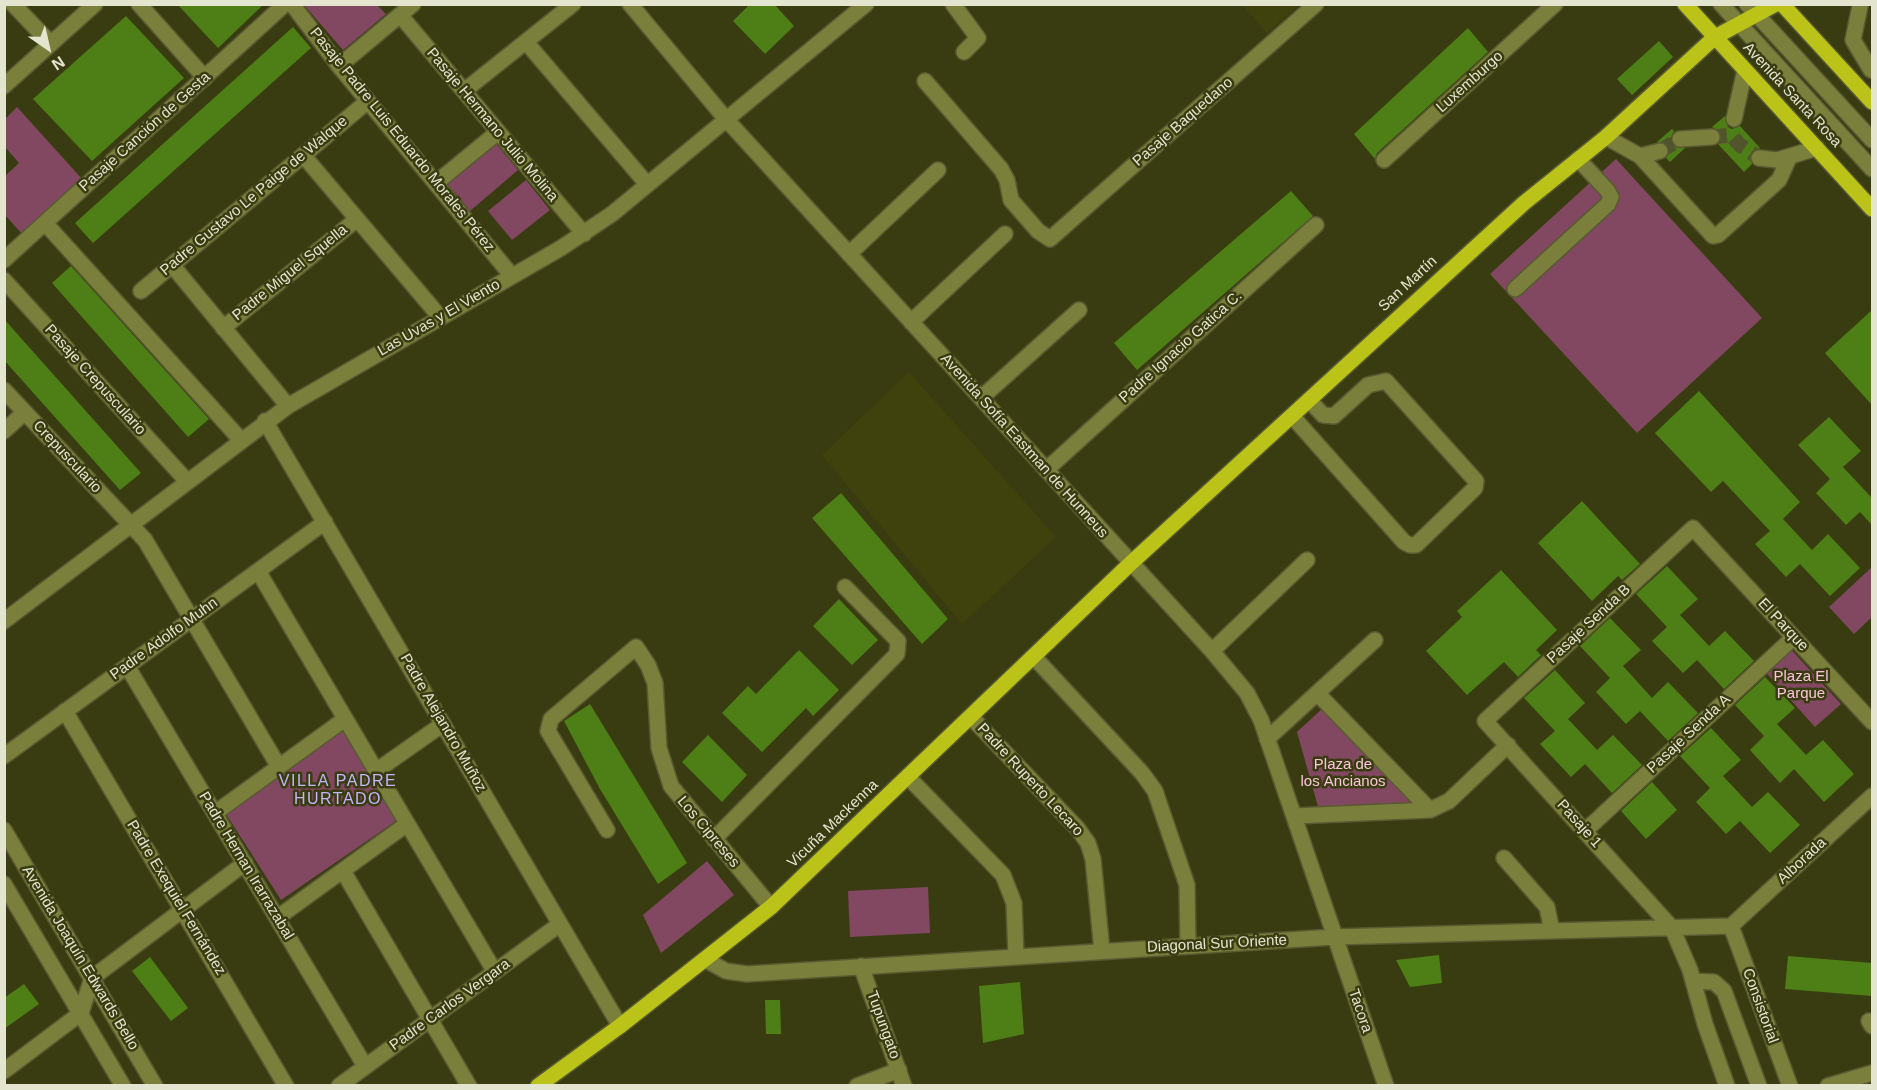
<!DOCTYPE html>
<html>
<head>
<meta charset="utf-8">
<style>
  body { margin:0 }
  #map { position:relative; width:1877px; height:1090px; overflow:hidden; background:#393c10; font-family:Arial,sans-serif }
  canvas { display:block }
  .frame { position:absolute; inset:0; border:6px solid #e3e5ce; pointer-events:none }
  .north { position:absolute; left:18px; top:18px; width:60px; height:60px; -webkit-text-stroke:4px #393c10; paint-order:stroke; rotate:146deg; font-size:16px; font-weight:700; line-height:24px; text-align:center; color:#e3e5ce }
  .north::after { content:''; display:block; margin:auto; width:21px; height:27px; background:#e3e5ce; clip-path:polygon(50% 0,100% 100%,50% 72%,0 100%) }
</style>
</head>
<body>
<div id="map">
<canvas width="1877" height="1090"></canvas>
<div class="frame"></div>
<div class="north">N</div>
</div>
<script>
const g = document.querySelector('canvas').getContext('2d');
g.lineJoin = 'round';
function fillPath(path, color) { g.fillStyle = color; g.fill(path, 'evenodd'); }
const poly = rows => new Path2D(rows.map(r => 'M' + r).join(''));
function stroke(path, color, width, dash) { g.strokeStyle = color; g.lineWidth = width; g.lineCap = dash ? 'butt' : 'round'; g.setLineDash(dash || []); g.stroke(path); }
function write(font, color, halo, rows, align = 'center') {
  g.font = font + ' Arial,sans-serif'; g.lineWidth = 5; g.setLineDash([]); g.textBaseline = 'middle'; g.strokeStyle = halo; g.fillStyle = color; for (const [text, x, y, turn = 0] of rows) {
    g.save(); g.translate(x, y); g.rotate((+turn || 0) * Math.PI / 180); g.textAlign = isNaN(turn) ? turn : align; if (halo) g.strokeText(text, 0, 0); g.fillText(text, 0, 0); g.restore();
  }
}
fillPath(poly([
  [1242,5,1299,5,1267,33],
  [909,372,1056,537,962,624,822,455]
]), '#3f420c');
fillPath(poly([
  [304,5,377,5,386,14,343,50],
  [17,107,83,180,23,235,5,215,5,176,19,163,5,147,5,119],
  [493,140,518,170,470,211,445,181],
  [1616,159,1762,318,1637,433,1490,274],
  [526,180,550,210,512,240,488,211],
  [1872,567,1872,617,1854,634,1829,607],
  [1786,644,1841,704,1815,727,1761,667],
  [1324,707,1418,805,1319,810,1297,732],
  [342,728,399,819,281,900,226,814],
  [707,861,734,895,661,953,643,915],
  [928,887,930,933,850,937,848,891]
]), '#824862');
fillPath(poly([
  [177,4,264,4,218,48],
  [750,4,774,4,794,26,765,54,733,21],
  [126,16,184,78,92,161,33,99],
  [293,27,311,48,93,243,75,223],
  [1468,28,1488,52,1377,153,1375,159,1354,134],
  [1659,41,1673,57,1632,95,1617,79],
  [1725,116,1728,127,1732,129,1740,126,1760,148,1751,153,1752,164,1744,172,1718,144,1722,137,1720,132,1712,127],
  [1672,129,1674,131,1670,139,1672,145,1685,148,1670,162,1666,158,1669,153,1667,145,1657,142],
  [1291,191,1313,216,1137,370,1114,343],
  [71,266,209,419,188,437,52,283],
  [1872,310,1872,405,1825,353],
  [4,319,141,473,120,490,4,360],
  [1699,391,1800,502,1783,519,1812,550,1828,534,1860,568,1830,596,1800,564,1786,577,1755,544,1770,531,1723,481,1711,492,1655,433],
  [1829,417,1861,451,1843,467,1872,498,1872,525,1860,512,1846,525,1816,493,1830,479,1798,445],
  [841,493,948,619,922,644,812,518],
  [1582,501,1640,564,1622,580,1618,576,1592,601,1538,543],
  [1667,566,1698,599,1680,615,1709,646,1725,631,1754,661,1724,689,1697,660,1683,673,1652,641,1667,627,1636,594],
  [1501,570,1557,630,1536,650,1541,655,1518,677,1504,662,1467,695,1426,651,1462,617,1457,611],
  [839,599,878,640,852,665,813,626],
  [1610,618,1641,650,1623,666,1652,698,1668,682,1698,713,1668,741,1640,711,1626,724,1596,692,1610,678,1580,646],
  [799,650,839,690,813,716,806,708,762,752,722,713,748,686,756,694],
  [1555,670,1585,703,1568,719,1597,750,1613,735,1642,765,1612,793,1585,764,1571,777,1540,744,1555,731,1524,698],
  [1765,677,1795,708,1777,724,1806,755,1823,740,1854,774,1824,802,1794,769,1780,783,1750,750,1764,736,1735,705],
  [590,704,687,863,658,884,600,789,564,721],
  [1711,728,1741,760,1723,776,1752,807,1768,792,1800,825,1770,853,1740,821,1726,834,1696,802,1710,788,1680,756],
  [708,735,747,775,722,802,682,762],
  [1652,782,1677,810,1646,839,1621,811],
  [1439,955,1442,983,1410,987,1396,960],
  [1788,956,1872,963,1872,996,1785,989],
  [150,957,188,1008,171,1021,132,971],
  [1020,982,1024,1034,983,1043,979,986],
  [24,984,39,1004,4,1029,4,998],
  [765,1000,780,1000,781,1034,766,1034]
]), '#4e7f17');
stroke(poly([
  [1712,137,1731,135,1740,145,1759,158],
  [1660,151,1680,139]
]), '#52552c', 15, [15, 8]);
const minor = poly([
  [13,4,51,44],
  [139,4,205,78],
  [292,4,339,66,512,276],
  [630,4,725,118,1212,651,1247,693,1261,720,1386,1086],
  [953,4,978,38,964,52],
  [1721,4,1872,169],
  [1747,4,1872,140],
  [1860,6,1853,40,1871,70],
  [400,15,584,234],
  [526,42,647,184],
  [339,66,413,4],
  [925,81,1001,169,1007,180,1011,200,1038,231,1050,239,1316,4],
  [4,86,95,4],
  [464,91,573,4],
  [1734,119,1745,70],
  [1606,137,1640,156,1713,236,1718,235,1779,180,1789,158],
  [1680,139,1712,137],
  [303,155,440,317],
  [1640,156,1660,151],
  [1759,158,1777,160,1817,148],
  [1384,160,1555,4],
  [436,183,498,132],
  [45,223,240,439],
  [849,254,938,170],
  [4,260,285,4],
  [172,265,288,406],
  [4,280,186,480],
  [1515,289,1608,204,1611,197,1607,190,1578,159],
  [141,291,368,101],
  [911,322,1005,234],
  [223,328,357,219],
  [4,390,145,540,279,767],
  [981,398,1079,310],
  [1292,416,1404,542,1410,545,1416,545,1475,488,1476,481,1386,381,1368,385,1334,416,1323,415,1309,400],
  [265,421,620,1026],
  [4,431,25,412],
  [1046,470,1316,225],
  [258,571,495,972],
  [4,621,288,406,561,248,612,214,866,4],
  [1212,651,1307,560],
  [1034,657,1142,773,1155,791,1187,885,1188,946],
  [127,666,365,1066],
  [1317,693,1430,810],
  [65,711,286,1086],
  [971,717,1078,829,1088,843,1093,859,1102,951],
  [1267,739,1375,640],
  [4,756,325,522],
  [376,771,443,724],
  [908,777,1003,875,1014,903,1016,956],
  [215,813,345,719],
  [1294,816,1430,810,1449,801,1508,745],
  [4,830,155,1086],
  [607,830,548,731,551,719,636,647,648,665,655,683,659,748,671,786,771,907],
  [1585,831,1794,637],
  [714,839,897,654,898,641,845,587],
  [1504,858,1547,907,1552,931],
  [343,871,469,1086],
  [4,884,123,1086],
  [277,918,407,824],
  [1731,926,1872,796],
  [1731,926,1790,1086],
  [706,960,726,971,747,974,1334,937,1731,926],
  [861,966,904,1086],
  [1693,981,1714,982,1724,991,1759,1086],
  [1869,1021,1872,1026],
  [4,1071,81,1013,92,978,245,863],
  [339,1086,560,924],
  [857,1086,899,1070],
  [1727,1086,1705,1024,1690,970,1672,928,1485,721,1693,528,1872,722],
  [1828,1086,1872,1073]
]);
const major = poly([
  [1685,4,1872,209],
  [1782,4,1872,102],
  [538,1086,620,1026,771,907,1131,563,1524,203,1606,137,1715,37,1776,4]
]);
stroke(minor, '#585a32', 18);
stroke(major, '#585a32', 18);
stroke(minor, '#7b7f3c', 15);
stroke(major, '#bcc318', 15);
write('15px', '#e3e5ce', '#393c10', [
  ["Luxemburgo",1470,82,-42],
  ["Avenida Santa Rosa",1792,95,47],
  ["Pasaje Baquedano",1183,122,-41],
  ["Pasaje Hermano Julio Molina",492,125,50],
  ["Pasaje Canción de Gesta",145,132,-42],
  ["Pasaje Padre Luis Eduardo Morales Pérez",402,140,51],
  ["Padre Gustavo Le Paige de Walque",254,196,-40],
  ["Padre Miguel Squella",290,273,-39],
  ["San Martín",1408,284,-43],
  ["Las Uvas y El Viento",439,318,-30],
  ["Padre Ignacio Gatica C.",1181,347,-42],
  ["Pasaje Crepusculario",95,380,48],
  ["Avenida Sofía Eastman de Hunneus",1024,446,48],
  ["Crepusculario",67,457,47],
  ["Pasaje Senda B",1589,624,-43],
  ["El Parque",1783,625,47],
  ["Padre Adolfo Muhn",164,639,-36],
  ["Padre Alejandro Muñoz",443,723,60],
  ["Pasaje Senda A",1689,734,-43],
  ["Padre Ruperto Lecaro",1030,780,47],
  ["Vicuña Mackenna",833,824,-44],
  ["Pasaje 1",1579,824,48],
  ["Los Cipreses",708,832,50],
  ["Alborada",1802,861,-43],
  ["Padre Hernan Irarrazabal",246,866,59],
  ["Padre Exequiel Fernández",176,898,59],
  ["Diagonal Sur Oriente",1217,944,-3],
  ["Avenida Joaquín Edwards Bello",80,958,59],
  ["Padre Carlos Vergara",450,1005,-36],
  ["Consistorial",1760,1006,70],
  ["Tacora",1360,1011,71],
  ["Tupungato",883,1025,70]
]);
write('15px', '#fbc4da', '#393c10', [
  ["Plaza El",1801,677],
  ["Parque",1801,694],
  ["Plaza de",1343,765],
  ["los Ancianos",1343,782]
]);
g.letterSpacing = '1.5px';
write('16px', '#c2b5fc', '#393c10', [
  ["VILLA PADRE",338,782],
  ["HURTADO",338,800]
]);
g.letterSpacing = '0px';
</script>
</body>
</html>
